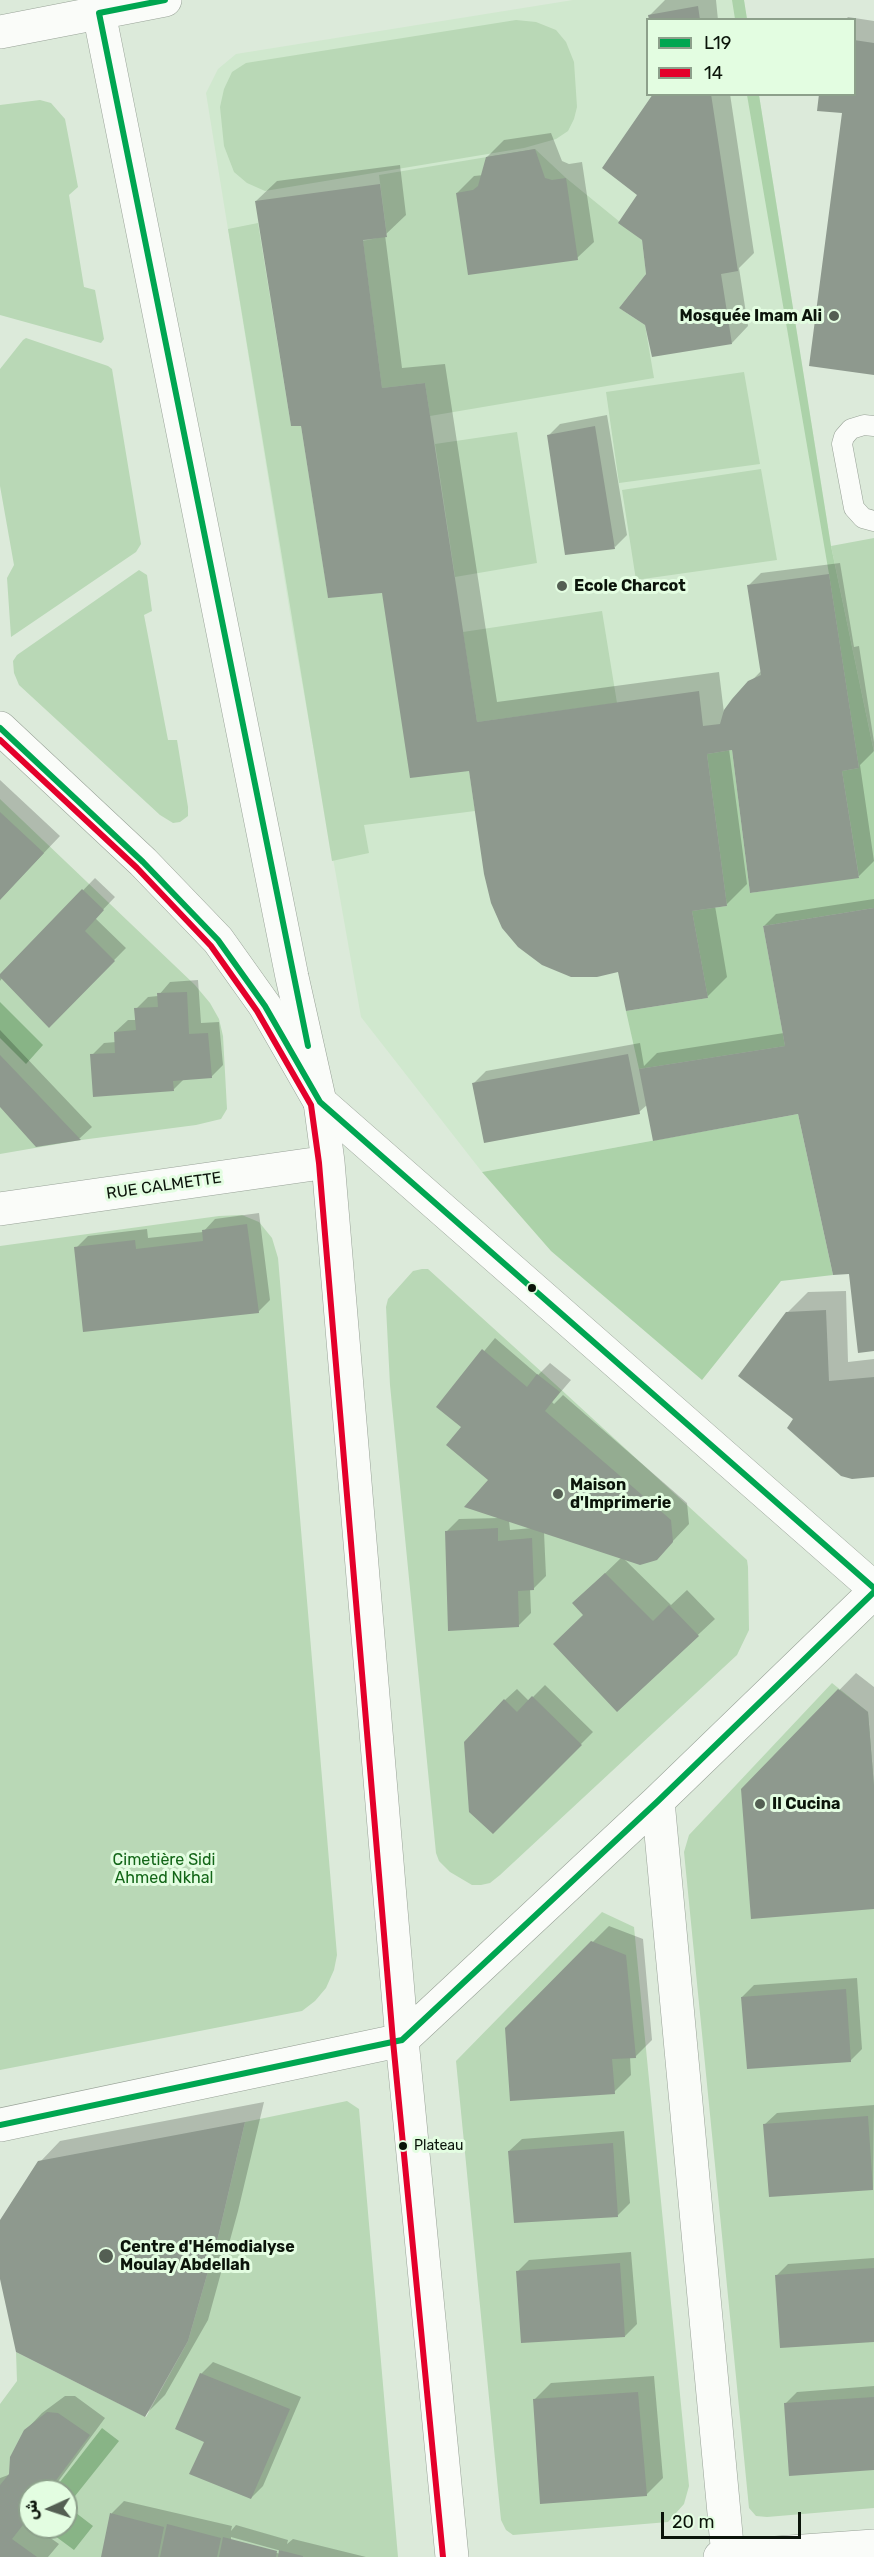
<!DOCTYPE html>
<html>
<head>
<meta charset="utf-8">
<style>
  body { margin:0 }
  #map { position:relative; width:874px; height:2557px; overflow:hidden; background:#dceada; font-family:Rubik,Vazirmatn,sans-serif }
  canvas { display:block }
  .legend { position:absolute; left:646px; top:18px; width:210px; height:78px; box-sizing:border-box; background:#e3fde1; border:2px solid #8da08b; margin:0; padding:8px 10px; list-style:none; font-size:18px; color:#0b140a }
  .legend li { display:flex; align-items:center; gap:12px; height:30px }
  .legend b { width:30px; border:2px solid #8da08b }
  .north { position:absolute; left:18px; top:2479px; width:60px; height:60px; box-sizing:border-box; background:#e3fde1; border:2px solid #8da08b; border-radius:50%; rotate:267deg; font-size:16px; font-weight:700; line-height:24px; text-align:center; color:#0b140a }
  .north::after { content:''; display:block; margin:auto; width:21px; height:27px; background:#545f53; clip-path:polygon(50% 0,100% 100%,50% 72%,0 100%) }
  .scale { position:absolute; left:661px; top:2512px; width:140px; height:27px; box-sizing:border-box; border:3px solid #0b140a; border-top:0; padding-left:8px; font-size:18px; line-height:21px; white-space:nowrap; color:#0b140a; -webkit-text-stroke:4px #e3fde1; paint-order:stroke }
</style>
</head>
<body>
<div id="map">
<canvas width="874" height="2557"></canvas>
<ul class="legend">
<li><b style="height:8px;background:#00a651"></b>L19</li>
<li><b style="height:8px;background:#e4002b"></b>14</li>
</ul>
<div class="north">ش</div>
<div class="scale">20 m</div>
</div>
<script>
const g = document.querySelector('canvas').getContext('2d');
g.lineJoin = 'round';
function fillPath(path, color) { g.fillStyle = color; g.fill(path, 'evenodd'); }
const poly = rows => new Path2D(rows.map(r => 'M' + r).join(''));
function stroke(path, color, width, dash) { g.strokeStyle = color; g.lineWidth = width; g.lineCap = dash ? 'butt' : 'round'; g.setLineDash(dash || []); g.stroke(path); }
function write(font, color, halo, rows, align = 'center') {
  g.font = font + ' Rubik,sans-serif'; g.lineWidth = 6; g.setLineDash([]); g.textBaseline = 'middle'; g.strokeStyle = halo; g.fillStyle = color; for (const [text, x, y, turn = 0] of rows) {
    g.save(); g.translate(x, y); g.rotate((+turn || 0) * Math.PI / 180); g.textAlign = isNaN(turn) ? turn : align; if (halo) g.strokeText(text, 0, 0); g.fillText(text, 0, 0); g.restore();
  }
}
fillPath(poly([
  [573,0,744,0,747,19,648,20,648,94,759,95,831,546,874,752,874,908,763,926,798,1114,482,1172,361,1017,292,626,206,93,218,69,236,54]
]), '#d0e8ce');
fillPath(poly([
  [516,20,536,22,556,30,566,42,574,62,577,107,574,119,568,131,556,139,524,148,265,191,247,183,234,172,224,146,220,107,224,89,232,72,246,63],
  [40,100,51,103,65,119,78,187,69,195,84,287,95,290,104,339,101,343,0,315,0,105],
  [535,149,566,178,642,240,646,274,619,308,645,325,654,378,430,416,425,383,382,388,363,241,387,236,379,175],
  [258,223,291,426,301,426,328,597,382,593,469,771,475,811,364,825,369,853,332,861,228,229],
  [26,338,108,366,112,369,141,544,136,552,11,637,7,578,14,565,0,486,0,369,23,340],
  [744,372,760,464,619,483,606,392],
  [517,432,537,563,455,577,435,444],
  [761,469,777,560,636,580,622,490],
  [874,538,874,752,831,546],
  [139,570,147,575,152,611,144,615,168,740,177,740,188,807,188,816,180,822,173,823,160,815,19,685,14,673,13,661,17,655],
  [602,611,617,703,477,722,463,632],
  [0,799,195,985,210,1003,219,1019,223,1036,227,1109,221,1119,196,1125,81,1140,0,1154],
  [242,1215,259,1222,272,1238,278,1258,337,1955,334,1970,326,1988,315,2001,302,2011,0,2070,0,1246,219,1216],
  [422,1269,428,1269,555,1384,747,1560,748,1567,749,1630,737,1655,500,1875,490,1883,481,1885,472,1885,450,1872,439,1861,436,1853,390,1385,386,1307,388,1299,413,1271],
  [832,1683,868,1712,874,1786,874,2508,767,2517,756,2516,749,2508,684,1852,689,1835],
  [602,1912,634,1927,689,2486,684,2504,668,2522,513,2535,506,2530,501,2520,456,2061],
  [347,2101,359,2109,398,2557,0,2557,0,2404,17,2381,16,2352,146,2417,188,2341,219,2233,245,2122],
  [30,2491,66,2491,66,2527,30,2527]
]), '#b9d8b6');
fillPath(poly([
  [732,0,744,0,747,19,735,19],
  [747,95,759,95,831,546,874,752,874,908,763,926,785,1046,639,1069,626,1011,708,998,692,911,727,906,707,754,732,750,750,893,859,877,842,771,859,768,829,574],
  [798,1114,833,1275,781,1281,702,1380,551,1251,482,1172]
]), '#acd2a9');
fillPath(poly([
  [0,1002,43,1045,26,1064,0,1038],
  [102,2428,119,2441,67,2506,93,2526,74,2550,43,2527,66,2527,66,2491,53,2491]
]), '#88b486');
fillPath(poly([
  [665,0,716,0,718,20,651,20,650,15],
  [848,17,874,21,874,374,854,94,854,20,845,20],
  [655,94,730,94,754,253,739,268,748,326,732,343,647,274,639,195],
  [551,133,562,161,569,164,582,162,594,242,577,258,457,193,474,176,484,175,487,157,504,140],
  [400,165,406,215,385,235,402,368,445,364,497,702,719,672,724,713,733,700,762,670,749,585,761,573,840,563,854,647,859,646,874,742,874,751,860,765,874,861,859,876,751,891,734,746,729,749,747,884,726,905,715,906,727,977,707,997,619,970,470,769,302,424,256,201,277,181],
  [607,415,627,535,615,547,548,436,560,424],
  [0,780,60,836,0,899],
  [95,878,115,897,95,918,126,948,49,1026,3,977,0,981,0,976],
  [874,899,874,1349,799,1113,647,1105,639,1112,474,1083,486,1071,640,1043,644,1066,657,1053,784,1033,764,926,776,914],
  [198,980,201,1023,219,1022,223,1065,211,1077,184,1079,174,1089,92,1055,104,1043,116,1042,115,1032,128,1020,137,1020,136,1009,148,997,158,996,170,982],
  [0,1030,92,1127,80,1138,37,1146,0,1104],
  [259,1213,270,1300,258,1312,76,1248,88,1236,147,1229,148,1238,203,1232,215,1219],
  [846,1291,848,1362,874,1359,874,1475,795,1419,787,1313,808,1292],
  [495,1338,538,1375,550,1363,571,1380,552,1402,554,1404,563,1395,687,1503,689,1524,656,1559,544,1532,546,1576,534,1588,530,1588,531,1613,519,1625,447,1531,459,1519,499,1518,490,1479,464,1427,438,1407],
  [509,1521,532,1528,510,1530],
  [622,1557,671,1605,687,1590,715,1619,617,1710,585,1615,591,1587],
  [856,1673,874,1687,874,1907,742,1790],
  [545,1685,593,1732,493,1832,505,1700,517,1689,529,1701],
  [609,1926,643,1939,652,2040,635,2057,630,2057,631,2075,614,2092,506,2028],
  [857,1978,862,2049,850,2061,742,1997,754,1985],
  [264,2102,238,2211,208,2320,165,2395,145,2415,0,2272,0,2222,40,2162,60,2141],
  [874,2105,873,2189,764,2125,777,2113],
  [624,2131,630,2203,618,2215,509,2151,522,2139],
  [631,2252,637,2324,625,2336,517,2272,529,2260],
  [874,2258,874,2340,776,2276,788,2264],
  [213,2362,301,2397,263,2486,251,2498,206,2441,201,2374],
  [654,2376,663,2478,646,2495,534,2400,551,2383],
  [874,2386,874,2469,785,2404,797,2392],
  [65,2396,75,2396,105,2418,51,2491,30,2491,28,2522,30,2527,35,2527,59,2544,48,2557,0,2557,0,2478,11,2474,25,2431,42,2413],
  [124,2501,232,2526,231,2531,236,2525,288,2540,287,2544,293,2539,366,2557,102,2557,112,2513],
  [231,2537,285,2552,284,2555,231,2540]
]), '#0003');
fillPath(poly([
  [698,6,700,20,649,20,648,15],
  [854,40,874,43,874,375,809,366,842,113,817,111,819,94,854,94],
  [653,94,711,94,738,271,721,274,732,344,652,357,645,325,619,308,646,274,642,240,618,223,637,195,602,168],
  [535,149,545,178,552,180,566,178,578,260,468,275,456,193,473,190,478,186,486,157],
  [380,184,387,237,363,240,382,388,425,383,477,722,699,691,703,726,720,724,724,710,732,699,748,681,761,675,747,585,829,574,859,768,842,771,859,878,750,893,732,750,707,754,727,906,692,911,708,998,626,1011,618,972,597,977,571,977,542,965,518,947,502,928,491,903,484,874,469,771,410,778,382,593,328,598,301,426,291,426,255,201],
  [595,426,615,549,565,555,547,435],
  [0,812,44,853,0,900],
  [82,889,104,910,85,931,115,961,49,1028,0,977,0,974],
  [874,908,874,1351,858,1353,849,1274,833,1275,798,1114,653,1141,639,1069,785,1046,763,926],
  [187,992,189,1034,208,1033,212,1078,173,1081,174,1091,93,1097,90,1054,115,1053,114,1032,136,1030,134,1008,158,1007,157,993],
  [628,1054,640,1114,484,1143,472,1083],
  [0,1055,81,1140,36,1147,0,1107],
  [247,1224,259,1313,83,1332,74,1247,135,1240,136,1249,203,1241,202,1230],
  [826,1310,829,1381,874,1377,874,1477,852,1479,841,1476,787,1428,793,1419,738,1376,786,1312],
  [482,1349,527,1387,537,1374,560,1392,545,1411,671,1520,673,1542,657,1560,640,1565,464,1507,488,1480,446,1445,461,1427,436,1407],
  [498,1528,498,1541,532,1538,534,1590,518,1591,519,1627,448,1631,445,1531],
  [605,1573,653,1621,669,1605,699,1636,617,1712,553,1644,583,1615,572,1603],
  [838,1689,868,1712,874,1786,874,1909,751,1919,741,1789],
  [532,1696,582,1745,493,1834,469,1812,464,1742,504,1699,517,1712],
  [591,1941,626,1955,636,2058,612,2059,615,2094,510,2101,505,2028],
  [846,1989,851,2062,747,2069,741,1997],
  [868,2116,873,2190,769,2197,763,2124],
  [245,2122,219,2233,188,2341,145,2417,16,2352,0,2279,0,2220,38,2161],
  [613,2143,618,2217,514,2223,508,2151],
  [620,2263,625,2337,521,2343,516,2271],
  [874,2268,874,2342,780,2348,775,2275],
  [200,2373,290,2409,251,2499,189,2474,204,2442,175,2429],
  [638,2392,647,2496,540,2504,533,2399],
  [874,2397,874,2470,789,2476,784,2403],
  [47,2412,58,2413,90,2435,48,2491,30,2491,30,2516,12,2539,37,2557,0,2557,0,2485,9,2474,10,2457,24,2430],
  [110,2513,164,2527,158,2557,101,2557],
  [167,2524,221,2538,217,2557,160,2557],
  [223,2537,277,2551,276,2557,219,2557],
  [279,2550,303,2556,303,2557,278,2557]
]), '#8e998e');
const service = poly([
  [874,426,864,425,851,429,844,437,842,444,854,508,863,518,874,521]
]);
const minor = poly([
  [99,13,292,977,320,1102,328,1162,402,2040,452,2557],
  [0,32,165,0],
  [0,1209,328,1162],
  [658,1801,728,2556],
  [402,2040,658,1801,874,1592],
  [0,2125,402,2040],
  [720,2557,874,2546]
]);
const tertiary = poly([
  [0,728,143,862,218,940,265,1006,320,1102,874,1588]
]);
stroke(service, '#98a297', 21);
stroke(minor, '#98a297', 34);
stroke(tertiary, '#98a297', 34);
stroke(service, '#fafcf9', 20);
stroke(minor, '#fafcf9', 33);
stroke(tertiary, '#fafcf9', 33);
stroke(poly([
  [165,0,99,13,308,1046],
  [0,728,143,862,218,940,265,1006,320,1102,874,1588],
  [402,2040,658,1801,874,1592],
  [0,2125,402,2040]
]), '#00a651', 6);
stroke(poly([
  [0,740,137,868,211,946,257,1011,311,1105,319,1163,393,2041,443,2557]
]), '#e4002b', 6);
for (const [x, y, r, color] of [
  [834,316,6,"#545f53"],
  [562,586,6,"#545f53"],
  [532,1288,5,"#0b140a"],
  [558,1494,6,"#545f53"],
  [760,1804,6,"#545f53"],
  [403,2146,5,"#0b140a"],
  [106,2256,8,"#545f53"]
]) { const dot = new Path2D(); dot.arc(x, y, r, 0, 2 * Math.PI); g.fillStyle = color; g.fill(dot); stroke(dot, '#e3fde1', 2); }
write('14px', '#0b140a', '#e3fde1', [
  ["Plateau",414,2146]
], 'left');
write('bold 16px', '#0b140a', '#e3fde1', [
  ["Mosquée Imam Ali",822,316,"right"],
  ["Ecole Charcot",574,586],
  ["Maison",570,1485],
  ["d'Imprimerie",570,1503],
  ["Il Cucina",772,1804],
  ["Centre d'Hémodialyse",120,2247],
  ["Moulay Abdellah",120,2265]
], 'left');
write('16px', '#0b140a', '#e3fde1', [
  ["RUE CALMETTE",164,1186,-8]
]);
write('16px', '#136618', '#e3fde1', [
  ["Cimetière Sidi",164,1860],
  ["Ahmed Nkhal",164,1878]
]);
</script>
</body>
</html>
